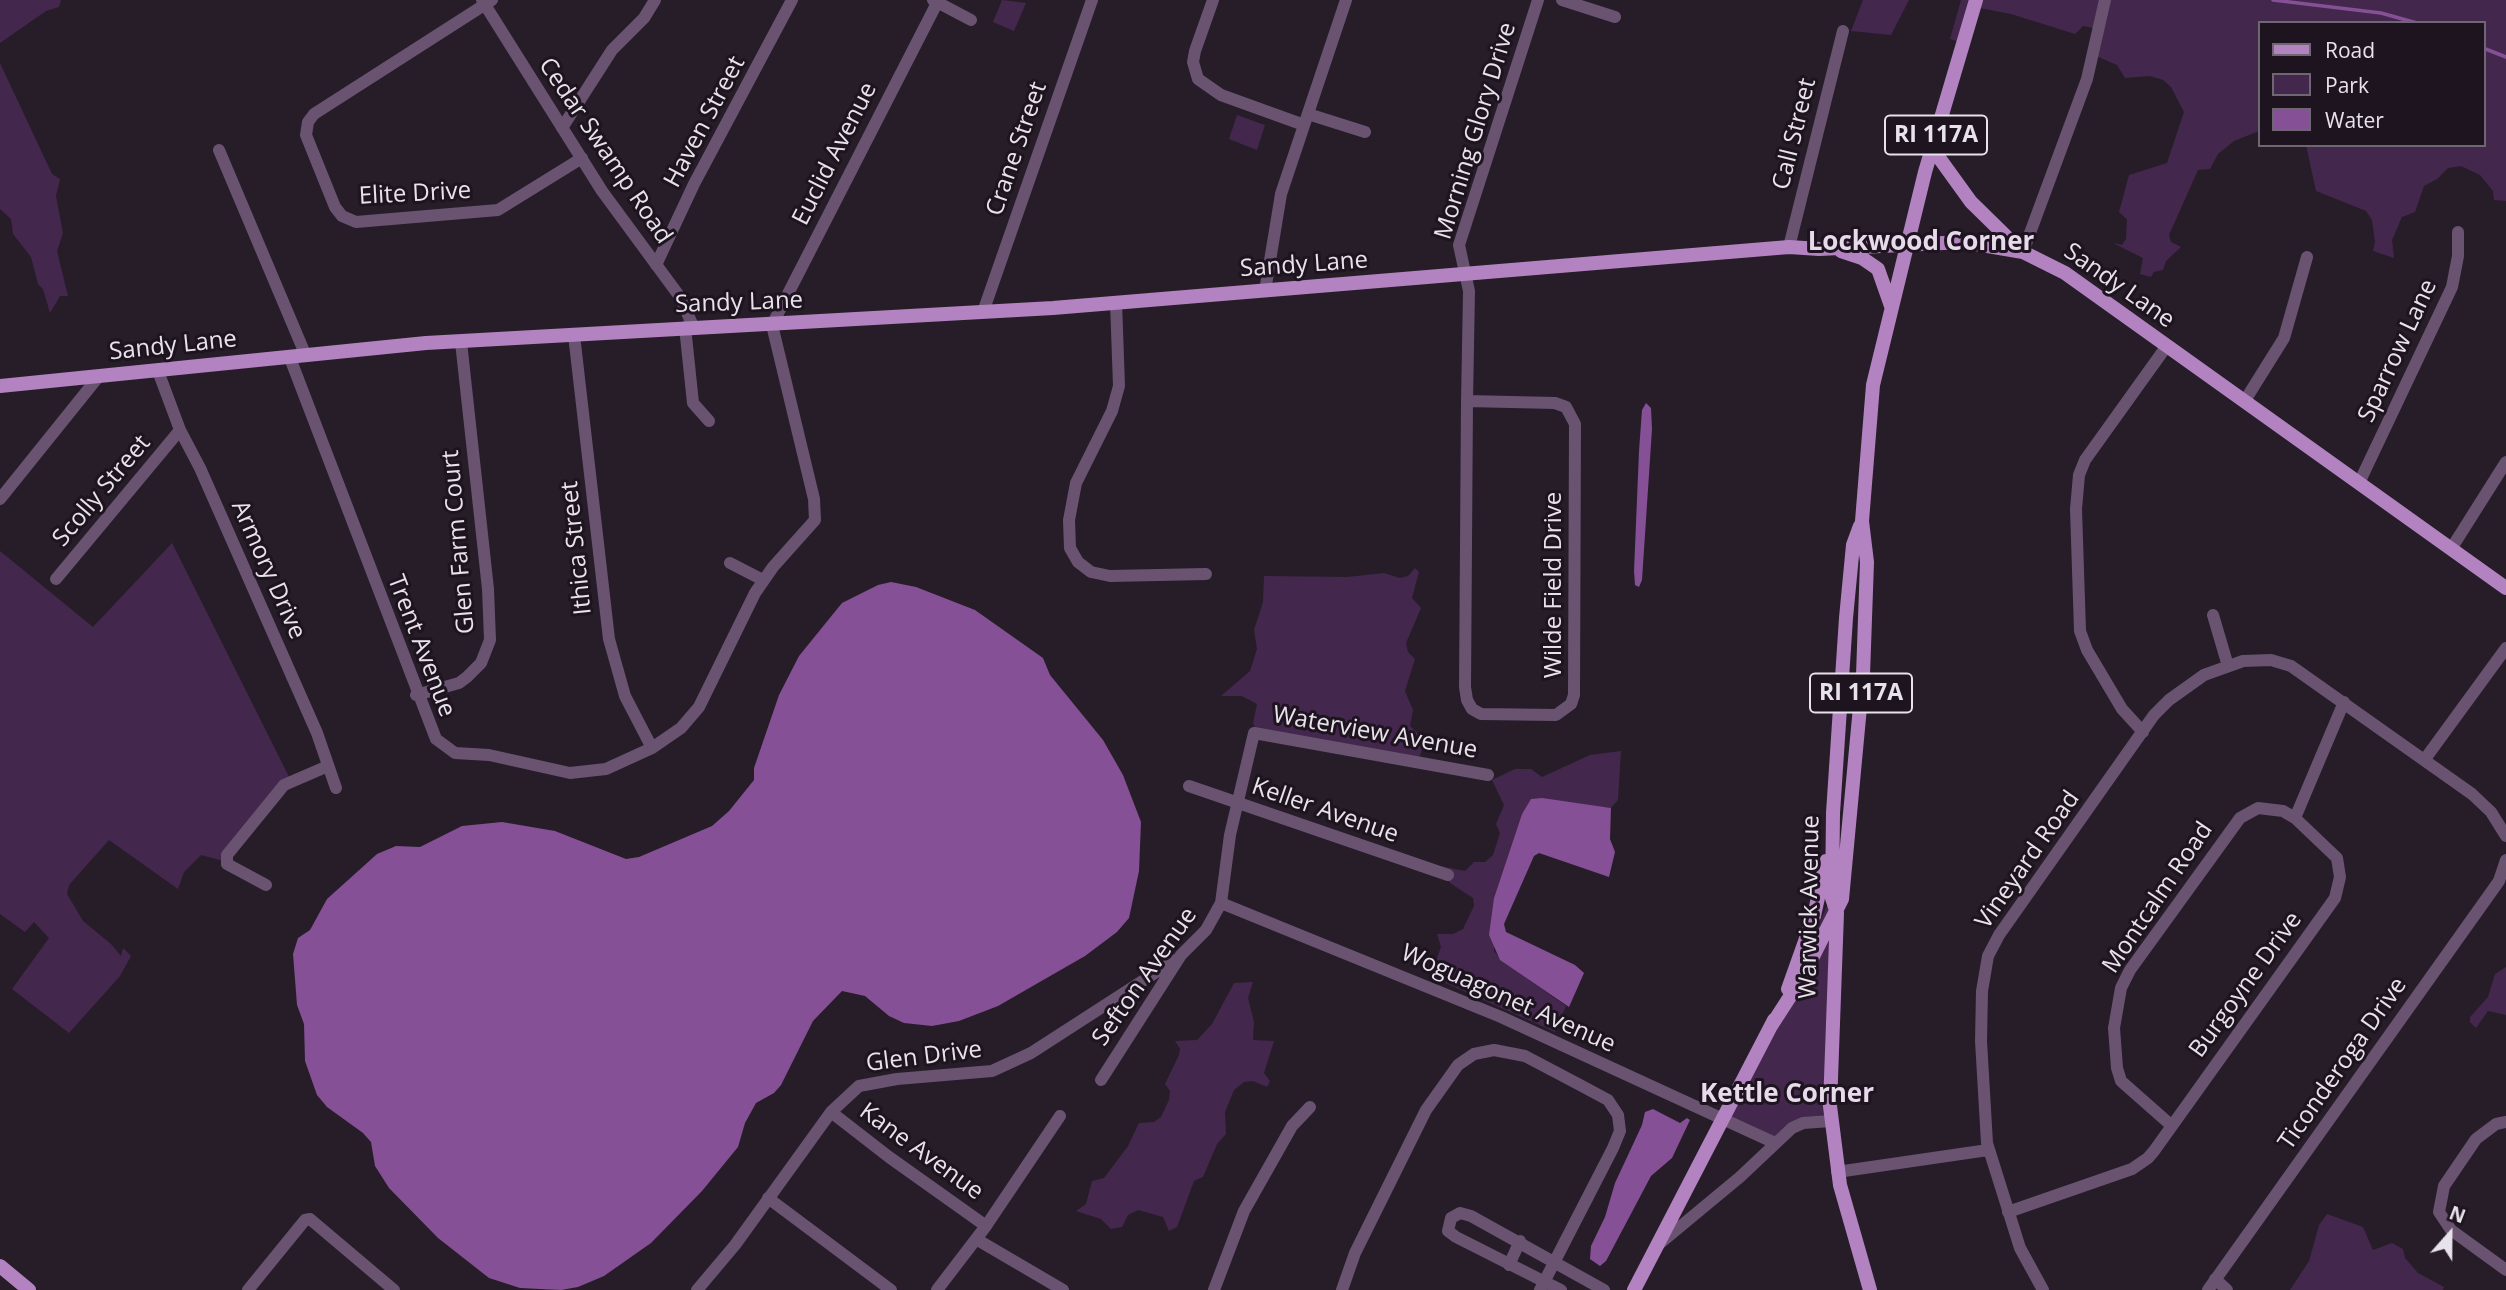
<!DOCTYPE html>
<html>
<head>
<meta charset="utf-8">
<style>
  body { margin:0 }
  #map { position:relative; width:2506px; height:1290px; overflow:hidden; background:#261d29; font-family:"Open Sans",sans-serif }
  canvas { display:block }
  .legend { position:absolute; left:2258px; top:21px; width:228px; height:126px; box-sizing:border-box; background:#1d141f; border:2px solid #6e6670; margin:0; padding:9px 12px; list-style:none; font-size:21px; color:#e8e2ea }
  .legend li { display:flex; align-items:center; gap:14px; height:35px }
  .legend b { width:35px; border:2px solid #6e6670 }
  .north { position:absolute; left:2415px; top:1199px; width:70px; height:70px; -webkit-text-stroke:5px #1d141f; paint-order:stroke; rotate:21deg; font-size:19px; font-weight:700; line-height:28px; text-align:center; color:#e8e2ea }
  .north::after { content:''; display:block; margin:auto; width:24px; height:32px; background:#e8e2ea; clip-path:polygon(50% 0,100% 100%,50% 72%,0 100%) }
</style>
</head>
<body>
<div id="map">
<canvas width="2506" height="1290"></canvas>
<ul class="legend">
<li><b style="height:9px;background:#b383c1"></b>Road</li>
<li><b style="height:19px;background:#44274d"></b>Park</li>
<li><b style="height:19px;background:#855095"></b>Water</li>
</ul>
<div class="north">N</div>
</div>
<script>
const g = document.querySelector('canvas').getContext('2d');
g.lineJoin = 'round';
function fillPath(path, color) { g.fillStyle = color; g.fill(path, 'evenodd'); }
const poly = rows => new Path2D(rows.map(r => 'M' + r).join(''));
function stroke(path, color, width, dash) { g.strokeStyle = color; g.lineWidth = width; g.lineCap = dash ? 'butt' : 'round'; g.setLineDash(dash || []); g.stroke(path); }
function write(font, color, halo, rows, align = 'center') {
  g.font = font + ' "Open Sans",sans-serif'; g.lineWidth = 6; g.setLineDash([]); g.textBaseline = 'middle'; g.strokeStyle = halo; g.fillStyle = color; for (const [text, x, y, turn = 0] of rows) {
    g.save(); g.translate(x, y); g.rotate((+turn || 0) * Math.PI / 180); g.textAlign = isNaN(turn) ? turn : align; if (halo) g.strokeText(text, 0, 0); g.fillText(text, 0, 0); g.restore();
  }
}
fillPath(poly([
  [0,0,61,0,59,7,46,11,0,43],
  [1002,0,1026,3,1014,31,993,22],
  [1863,0,1909,0,1891,35,1851,31],
  [1961,0,2506,0,2506,201,2494,200,2493,191,2480,175,2461,166,2448,168,2437,179,2424,186,2415,212,2402,217,2392,240,2394,258,2373,251,2375,242,2372,220,2366,211,2316,191,2306,145,2483,145,2483,23,2259,23,2259,131,2234,141,2218,154,2210,169,2198,170,2169,235,2171,242,2181,247,2166,261,2163,270,2154,272,2151,277,2140,274,2143,258,2113,243,2122,245,2126,239,2127,219,2119,212,2129,175,2167,163,2184,112,2171,87,2163,80,2150,76,2125,78,2117,65,2096,56,2099,29,2083,26,2075,34,2011,14,1975,7,1964,43,1950,39],
  [0,63,52,174,60,179,56,196,63,233,57,251,68,296,60,296,50,313,43,289,38,284,31,257,13,234,11,219,0,209],
  [1237,115,1265,125,1257,150,1229,139],
  [172,543,291,781,227,862,201,855,184,872,178,889,109,840,69,885,67,894,83,921,111,944,121,956,123,948,131,956,120,976,69,1033,12,989,49,938,34,922,25,932,0,914,0,551,93,627],
  [1415,568,1419,572,1412,598,1421,608,1406,643,1408,652,1415,659,1405,691,1413,710,1410,726,1425,740,1418,762,1257,731,1253,723,1257,704,1242,696,1221,696,1250,671,1257,649,1254,630,1263,602,1264,576,1347,577,1384,573,1400,578,1408,576],
  [1621,751,1618,800,1611,808,1531,800,1522,814,1494,898,1494,951,1501,960,1566,1006,1555,1032,1430,976,1441,947,1437,934,1453,934,1463,929,1474,906,1473,898,1450,883,1440,866,1465,871,1474,862,1485,862,1493,855,1500,833,1496,824,1504,805,1492,780,1515,769,1531,769,1542,777,1590,755],
  [1832,894,1831,1113,1778,1140,1726,1116,1790,990],
  [2506,967,2506,1015,2488,1011,2476,1028,2470,1022,2470,1017,2488,997,2495,974],
  [1253,982,1248,998,1254,1022,1253,1040,1274,1041,1264,1073,1270,1081,1267,1087,1253,1081,1244,1082,1234,1090,1225,1112,1226,1134,1217,1144,1203,1177,1194,1181,1177,1227,1169,1231,1163,1217,1138,1210,1128,1215,1122,1227,1111,1229,1101,1219,1076,1211,1086,1204,1092,1181,1104,1178,1128,1146,1139,1123,1154,1122,1161,1117,1169,1100,1170,1091,1165,1084,1179,1055,1180,1049,1175,1041,1197,1040,1212,1024,1234,983],
  [2327,1214,2363,1227,2373,1250,2392,1243,2403,1249,2405,1258,2418,1273,2444,1287,2443,1290,2290,1290,2309,1261,2319,1225]
]), '#44274d');
fillPath(poly([
  [1646,403,1651,408,1652,429,1642,580,1639,587,1635,585,1634,571,1639,451,1642,410],
  [891,582,916,587,975,610,1043,658,1050,675,1103,740,1123,775,1141,822,1139,871,1129,918,1117,932,1085,956,998,1006,959,1021,932,1026,904,1023,889,1016,865,996,842,991,813,1021,781,1085,774,1093,756,1103,745,1123,738,1147,702,1191,651,1243,604,1276,578,1287,561,1290,520,1288,489,1278,438,1238,389,1188,375,1166,371,1142,363,1133,327,1107,317,1095,305,1061,304,1024,297,1005,293,954,298,938,310,930,327,899,377,854,396,846,420,847,462,826,502,822,555,831,626,859,639,857,712,826,729,811,754,780,754,768,779,695,799,656,842,603,878,585],
  [1542,798,1611,808,1610,839,1615,852,1609,877,1539,853,1534,856,1504,924,1506,932,1575,965,1584,973,1569,1007,1500,960,1489,935,1494,898,1522,814,1531,799],
  [1653,1109,1680,1123,1687,1118,1690,1120,1672,1158,1651,1176,1606,1261,1600,1266,1590,1259,1591,1246,1605,1217,1615,1183,1642,1125,1645,1112]
]), '#855095');
stroke(poly([
  [2273,0,2381,13,2417,23],
  [2483,48,2506,57]
]), '#855095', 3.5);
stroke(poly([
  [482,0,602,191,680,297,693,326],
  [492,0,314,114,308,122,306,135,335,207,342,216,356,222,498,210,582,158],
  [933,0,971,20],
  [1213,0,1195,51,1193,62,1198,79,1221,95,1304,125],
  [1562,0,1615,17],
  [1308,114,1365,132],
  [562,128,612,50,644,18,655,0],
  [219,150,306,356],
  [1789,247,1843,31],
  [2023,252,2087,79,2105,0],
  [656,265,694,184,792,0],
  [1265,291,1281,194,1346,0],
  [1116,302,1119,386,1112,411,1076,483,1069,520,1070,548,1078,562,1091,572,1110,576,1206,574],
  [983,312,1092,0],
  [685,327,693,403,709,421],
  [574,335,609,639,625,696,652,748],
  [290,358,436,739,455,753,489,755,570,773,606,769,652,748,681,728,699,707,755,593,773,567,815,520,814,499,772,325,937,3],
  [158,371,180,430,200,468,317,733,336,788],
  [1467,401,1555,403,1566,407,1575,424,1574,695,1571,704,1556,715,1481,714,1472,709,1467,700,1465,687,1467,401,1469,291,1459,245,1538,0],
  [2244,402,2284,338,2307,257],
  [2359,483,2452,287,2458,256,2458,232],
  [0,499,99,376],
  [2451,549,2506,462],
  [730,563,763,580],
  [56,579,180,430],
  [2213,615,2228,666],
  [416,695,459,683,467,677,481,663,490,640,488,589,461,342],
  [2143,732,2122,709,2087,650,2080,631,2076,509,2079,475,2085,460,2166,347],
  [2425,759,2506,648],
  [1189,786,1448,875],
  [2295,818,2344,702],
  [266,885,227,864,227,855,284,785,328,766],
  [1221,903,1501,1017,1775,1143],
  [1101,1080,1181,955,1206,930,1221,903,1230,835,1254,733,1488,775],
  [831,1112,889,1157,986,1226],
  [2506,1122,2496,1124,2476,1139,2444,1186,2439,1212,2451,1230,2506,1270],
  [1837,1172,1988,1150],
  [768,1198,891,1290],
  [2008,1212,2132,1169,2148,1158,2154,1151,2335,898,2340,877,2337,858,2295,818,2283,811,2258,808,2240,818,2130,970,2121,988,2114,1028,2117,1068,2121,1081,2172,1126],
  [976,1239,1063,1290],
  [1658,1245,1740,1177,1792,1128,1803,1123,1831,1121],
  [1509,1265,1520,1241],
  [2215,1279,2227,1290],
  [248,1290,305,1220,310,1219,394,1290],
  [697,1290,735,1245,831,1112,859,1086,897,1079,992,1071,1031,1053,1175,960],
  [937,1290,986,1226,1060,1116],
  [1214,1290,1244,1211,1292,1126,1310,1107],
  [1342,1290,1355,1253,1426,1110,1458,1065,1474,1054,1494,1050,1525,1056,1580,1085,1608,1100,1618,1115,1620,1131,1613,1148,1540,1290],
  [1561,1290,1456,1237,1448,1231,1451,1218,1460,1213,1471,1216,1604,1290],
  [2043,1290,2020,1248,1987,1143,1981,1041,1982,991,1988,956,1999,935,2154,715,2169,700,2204,675,2243,661,2271,660,2291,666,2472,794,2491,812,2506,836],
  [2208,1290,2499,881,2506,860]
]), '#695371', 12);
stroke(poly([
  [1932,148,1971,202,2019,249],
  [1841,251,1862,258,1878,269,1891,306],
  [0,386,426,343,1053,308,1789,247,1819,249,1964,242,2023,252,2065,273,2506,588],
  [1860,526,1853,545,1846,618,1833,813,1832,898,1837,913,1830,1106,1840,1185,1870,1290],
  [1788,989,1814,916,1826,861],
  [1771,1026,1802,978,1842,899,1863,675,1867,562,1862,521,1873,385,1925,172,1976,0],
  [0,1266,29,1290],
  [1634,1290,1774,1020]
]), '#b383c1', 14);
for (const [x, y, w] of [
  [1936,135,102],
  [1861,693,102]
]) { const box = new Path2D(); box.roundRect(x - w / 2, y - 19.5, w, 39, 5); g.fillStyle = '#1d141f'; g.fill(box); stroke(box, '#e8e2ea', 2); }
write('bold 23px', '#e8e2ea', null, [
  ["RI 117A",1936,135],
  ["RI 117A",1861,693]
]);
write('24px', '#e8e2ea', '#1d141f', [
  ["Haven Street",705,122,-62],
  ["Morning Glory Drive",1476,131,-73],
  ["Call Street",1795,134,-76],
  ["Crane Street",1017,149,-71],
  ["Cedar Swamp Road",605,151,56],
  ["Euclid Avenue",835,154,-63],
  ["Elite Drive",415,194,-3],
  ["Sandy Lane",1304,265,-4],
  ["Sandy Lane",2119,286,35],
  ["Sandy Lane",739,303,-2],
  ["Sandy Lane",173,346,-6],
  ["Sparrow Lane",2398,351,-65],
  ["Scolly Street",102,491,-50],
  ["Glen Farm Court",459,542,-95],
  ["Ithica Street",577,548,-96],
  ["Armory Drive",268,570,66],
  ["Wilde Field Drive",1554,585,-90],
  ["Trent Avenue",421,646,69],
  ["Waterview Avenue",1375,733,10],
  ["Keller Avenue",1325,811,19],
  ["Vineyard Road",2028,860,-55],
  ["Montcalm Road",2158,898,-56],
  ["Warwick Avenue",1810,907,-89],
  ["Sefton Avenue",1145,977,-55],
  ["Burgoyne Drive",2246,985,-54],
  ["Woguagonet Avenue",1508,999,24],
  ["Glen Drive",924,1057,-7],
  ["Ticonderoga Drive",2343,1064,-55],
  ["Kane Avenue",921,1152,36]
]);
write('bold 26px', '#e7daeb', '#1d141f', [
  ["Lockwood Corner",1921,243],
  ["Kettle Corner",1787,1095]
]);
</script>
</body>
</html>
